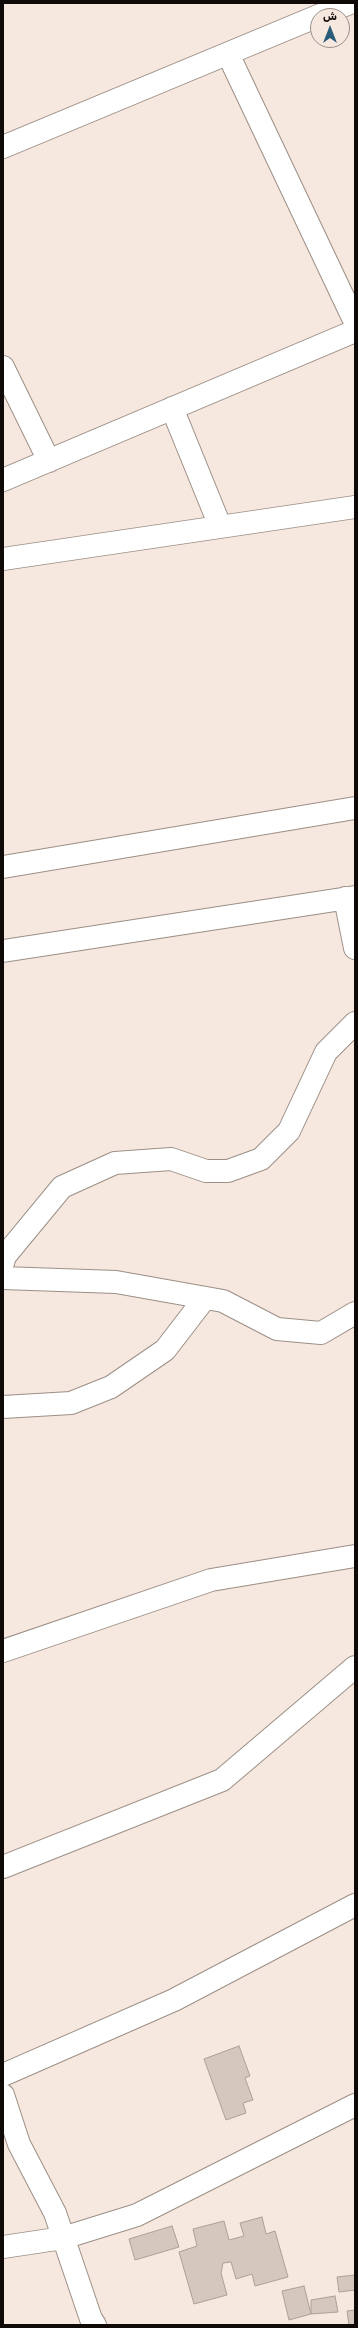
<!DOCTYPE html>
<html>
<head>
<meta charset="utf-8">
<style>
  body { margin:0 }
  #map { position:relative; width:358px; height:2328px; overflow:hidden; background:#f6e8df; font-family:Rubik,"Noto Sans Arabic",sans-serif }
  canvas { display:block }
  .frame { position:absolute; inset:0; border:4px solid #0f0a08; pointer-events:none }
  .north { position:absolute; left:310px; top:8px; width:40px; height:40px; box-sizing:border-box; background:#f6e8df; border:1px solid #9a8f89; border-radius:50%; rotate:0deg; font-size:11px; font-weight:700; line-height:16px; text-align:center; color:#0f0a08 }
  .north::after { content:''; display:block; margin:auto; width:14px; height:18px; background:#285c78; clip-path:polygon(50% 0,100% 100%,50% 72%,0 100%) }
</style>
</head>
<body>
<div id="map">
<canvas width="358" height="2328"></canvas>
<div class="frame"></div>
<div class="north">ش</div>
</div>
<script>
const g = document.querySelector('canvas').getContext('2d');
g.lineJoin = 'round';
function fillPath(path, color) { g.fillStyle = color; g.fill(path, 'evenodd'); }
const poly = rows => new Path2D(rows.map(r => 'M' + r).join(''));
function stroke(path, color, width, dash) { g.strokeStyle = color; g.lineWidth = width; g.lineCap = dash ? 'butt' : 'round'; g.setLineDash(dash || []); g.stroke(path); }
const building = poly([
  [239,2046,250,2076,245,2078,253,2100,243,2103,246,2113,226,2120,204,2059,239,2046],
  [262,2217,266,2234,275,2231,288,2277,255,2286,252,2274,236,2279,231,2262,223,2263,221,2273,227,2295,194,2304,179,2252,197,2246,193,2229,224,2221,229,2240,244,2236,240,2223,262,2217],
  [172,2226,179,2247,135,2260,129,2239,172,2226],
  [355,2275,355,2290,339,2292,337,2277,355,2275],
  [304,2286,311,2314,289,2320,282,2291,304,2286],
  [335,2296,338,2312,311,2314,311,2300,335,2296],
  [355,2310,355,2325,349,2325,347,2311,355,2310]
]);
fillPath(building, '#d5c7be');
stroke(building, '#ac9f96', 1);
const minor = poly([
  [318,16,350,3],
  [228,54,355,322],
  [3,147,318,16],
  [3,367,49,461],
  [172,408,220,526],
  [3,480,355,331],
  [3,559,355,507],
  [3,867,355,808],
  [345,898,355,948],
  [3,951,355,897],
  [3,1263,5,1256,62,1187,115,1163,171,1159,206,1171,228,1171,261,1159,289,1131,326,1052,355,1023],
  [3,1278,116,1282,223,1301,277,1329,321,1333,355,1313],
  [3,1407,71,1403,111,1387,165,1350,205,1298],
  [3,1651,211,1580,355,1556],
  [3,1867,222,1780,355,1667],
  [3,2075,174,2000,355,1905],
  [3,2095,19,2144,55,2213,91,2319,95,2325],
  [3,2247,63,2238,137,2215,355,2105]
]);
stroke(minor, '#9c8f86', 24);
stroke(minor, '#fff', 22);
</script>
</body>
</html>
